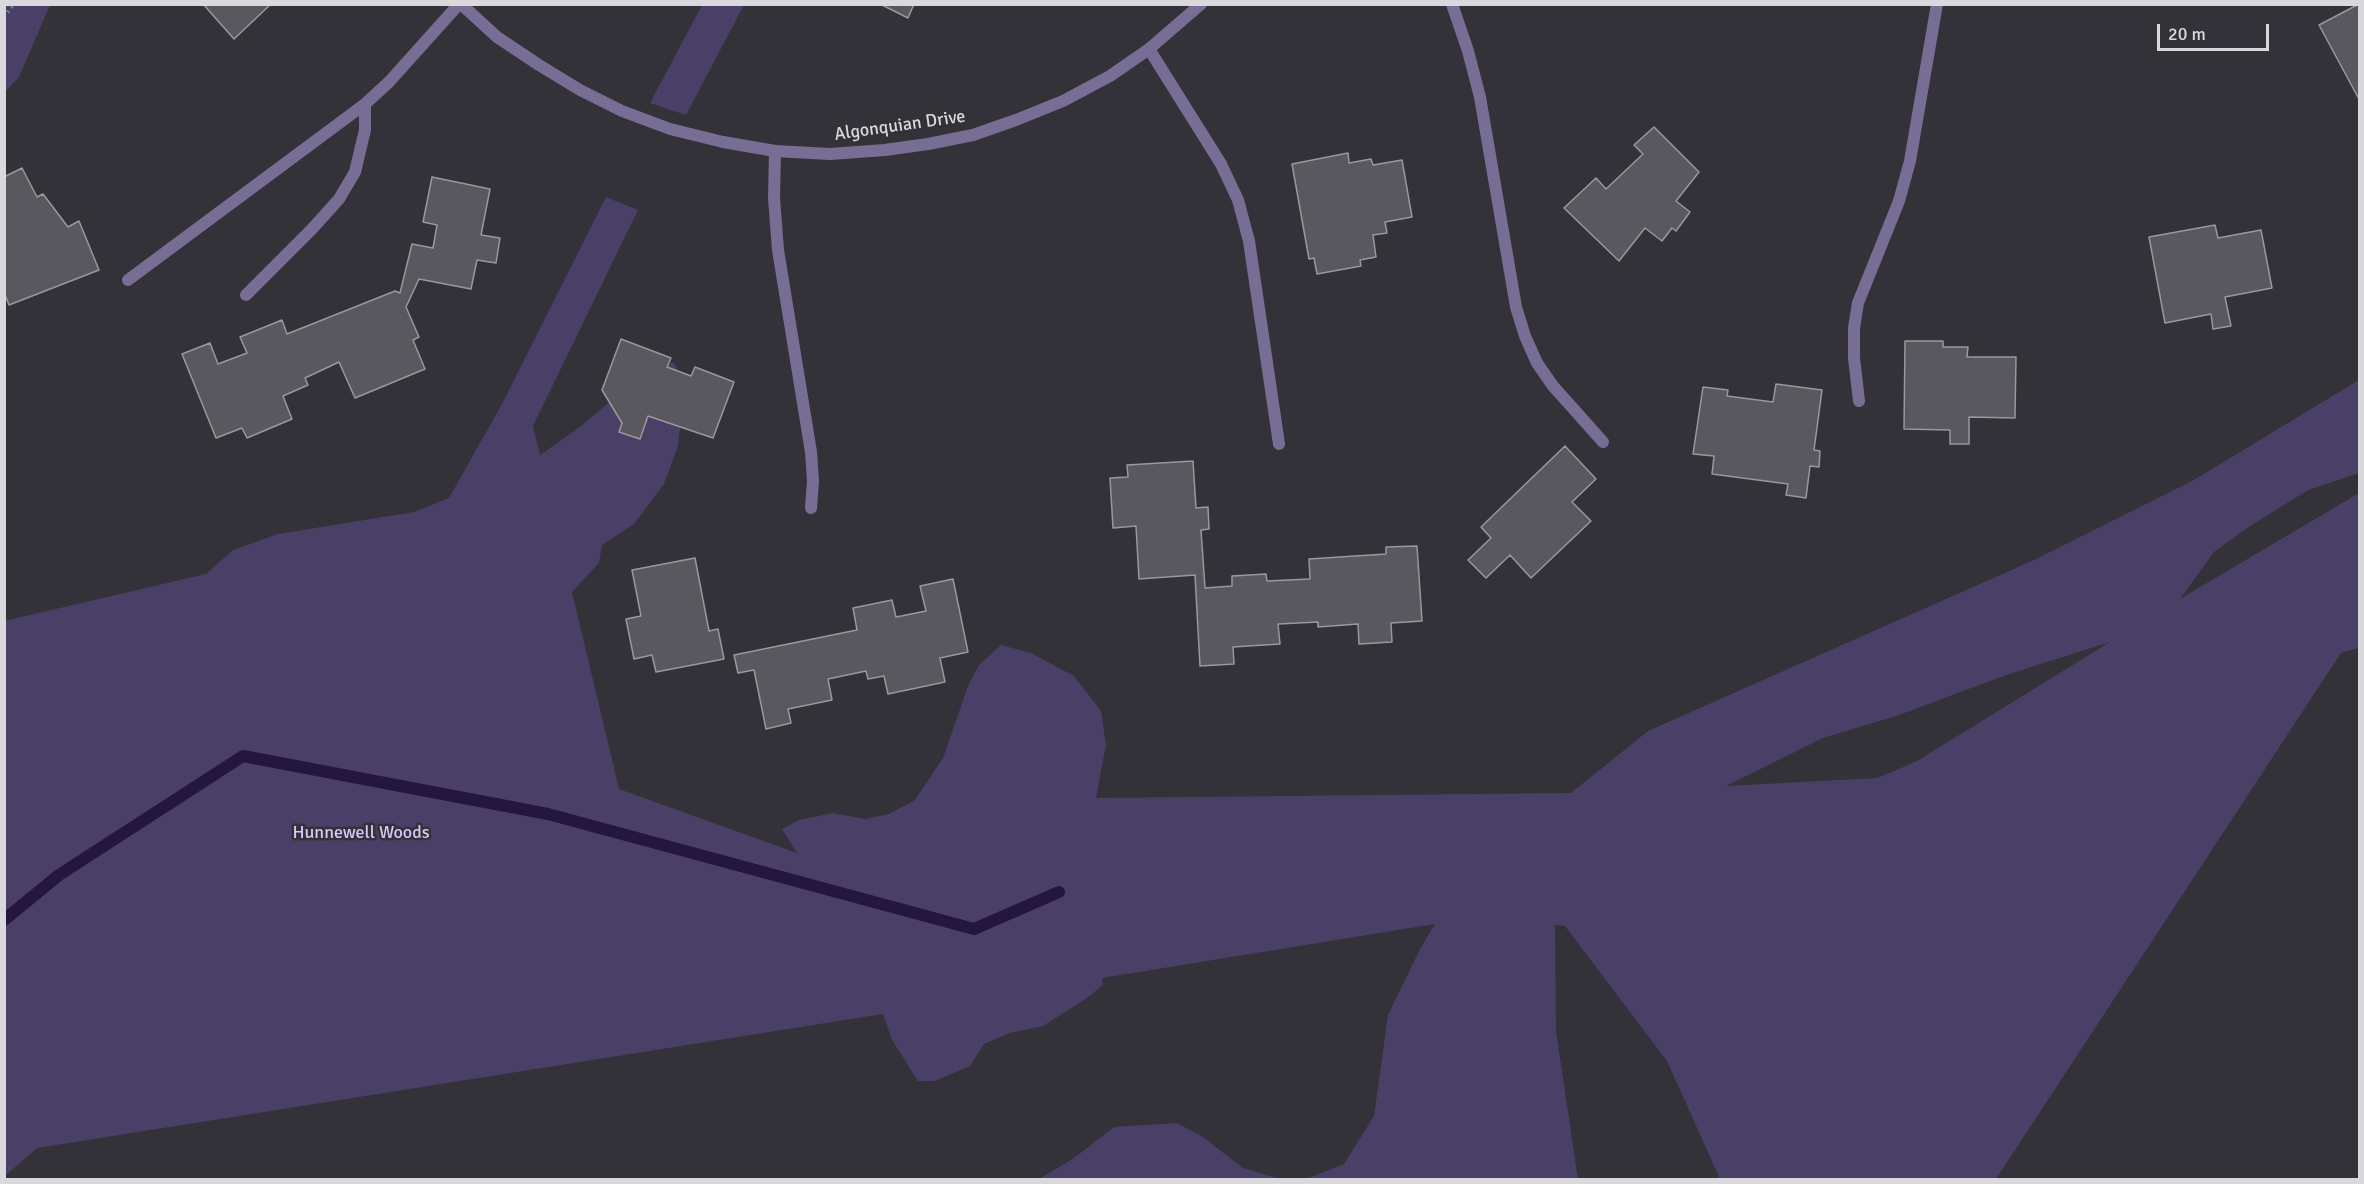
<!DOCTYPE html>
<html>
<head>
<meta charset="utf-8">
<style>
  body { margin:0 }
  #map { position:relative; width:2364px; height:1184px; overflow:hidden; background:#333238; font-family:Signika,sans-serif }
  canvas { display:block }
  .frame { position:absolute; inset:0; border:6px solid #d9d8dc; pointer-events:none }
  .scale { position:absolute; left:2157px; top:24px; width:112px; height:27px; box-sizing:border-box; border:3px solid #d9d8dc; border-top:0; padding-left:8px; font-size:18px; line-height:21px; white-space:nowrap; color:#d9d8dc; -webkit-text-stroke:4px #333238; paint-order:stroke }
</style>
</head>
<body>
<div id="map">
<canvas width="2364" height="1184"></canvas>
<div class="frame"></div>
<div class="scale">20 m</div>
</div>
<script>
const g = document.querySelector('canvas').getContext('2d');
g.lineJoin = 'round';
function fillPath(path, color) { g.fillStyle = color; g.fill(path, 'evenodd'); }
const poly = rows => new Path2D(rows.map(r => 'M' + r).join(''));
function stroke(path, color, width, dash) { g.strokeStyle = color; g.lineWidth = width; g.lineCap = dash ? 'butt' : 'round'; g.setLineDash(dash || []); g.stroke(path); }
function write(font, color, halo, rows, align = 'center') {
  g.font = font + ' Signika,sans-serif'; g.lineWidth = 5; g.setLineDash([]); g.textBaseline = 'middle'; g.strokeStyle = halo; g.fillStyle = color; for (const [text, x, y, turn = 0] of rows) {
    g.save(); g.translate(x, y); g.rotate((+turn || 0) * Math.PI / 180); g.textAlign = isNaN(turn) ? turn : align; if (halo) g.strokeText(text, 0, 0); g.fillText(text, 0, 0); g.restore();
  }
}
fillPath(poly([
  [4,5,50,5,19,77,5,92],
  [702,5,744,5,686,115,650,103],
  [606,197,638,210,533,426,540,455,580,427,620,393,642,364,674,363,685,383,678,446,664,484,634,524,602,545,599,563,572,592,619,789,797,853,782,829,799,820,833,813,865,819,889,814,915,800,943,758,968,686,979,665,1001,645,1031,653,1074,676,1101,711,1106,745,1096,798,1571,793,1648,731,2034,560,2192,481,2359,380,2359,473,2308,490,2247,528,2214,552,2180,599,2359,493,2359,648,2341,653,1996,1179,1720,1179,1667,1061,1565,926,1555,925,1556,1031,1578,1179,1281,1179,1306,1179,1344,1164,1374,1116,1388,1015,1420,949,1435,924,1102,978,1103,985,1087,998,1043,1026,1010,1033,984,1044,970,1066,935,1081,918,1081,892,1040,883,1014,37,1148,5,1176,4,621,206,574,233,550,278,534,414,512,449,498,502,404],
  [2110,642,1917,761,1894,771,1877,778,1726,786,1823,738,1899,715,2006,675],
  [1177,1123,1203,1137,1243,1168,1280,1179,1039,1179,1074,1158,1114,1127]
]), '#4a3f66');
stroke(poly([
  [4,920,59,875,243,756,548,814,974,929,1059,892]
]), '#24163f', 12);
const building = poly([
  [203,4,271,4,234,39,203,4],
  [880,4,914,4,908,18,880,4],
  [2359,4,2360,6,2360,101,2319,25,2359,4],
  [1654,127,1699,172,1676,201,1690,212,1676,231,1672,228,1662,241,1645,228,1619,261,1564,208,1596,178,1606,189,1643,154,1634,145,1654,127],
  [1348,153,1349,163,1371,159,1373,165,1402,160,1412,217,1385,222,1387,233,1373,235,1376,257,1360,260,1361,266,1317,274,1314,258,1309,259,1292,164,1348,153],
  [22,168,37,197,43,194,68,227,79,221,99,270,9,305,4,292,4,177,22,168],
  [432,177,490,189,481,235,500,238,496,263,477,260,471,289,419,279,406,307,419,337,413,340,425,369,355,398,339,362,305,378,308,385,283,396,292,419,247,438,242,428,216,438,182,354,210,343,218,364,247,353,240,337,282,320,287,334,395,291,400,293,412,244,433,248,437,225,423,222,432,177],
  [2215,225,2218,238,2261,230,2272,288,2225,297,2231,326,2213,329,2211,314,2165,323,2149,237,2215,225],
  [621,339,671,358,667,367,691,376,695,367,734,382,713,438,648,416,640,439,619,432,622,423,602,390,621,339],
  [1905,341,1943,341,1943,347,1968,347,1967,357,2016,357,2015,418,1969,417,1969,444,1950,444,1950,430,1904,429,1905,341],
  [1776,384,1822,390,1814,450,1820,451,1819,467,1810,466,1806,498,1786,495,1788,484,1712,474,1714,456,1693,454,1703,387,1728,390,1727,396,1773,402,1776,384],
  [1565,446,1596,479,1572,502,1591,521,1531,578,1510,555,1486,578,1468,560,1491,538,1481,527,1565,446],
  [1193,461,1196,508,1208,507,1209,529,1201,530,1205,588,1232,586,1232,576,1266,574,1267,581,1310,579,1309,559,1386,554,1386,547,1417,546,1422,621,1391,623,1392,642,1359,644,1358,624,1318,627,1318,622,1278,624,1280,644,1233,647,1234,664,1200,666,1195,575,1139,579,1136,526,1113,528,1110,478,1128,477,1127,465,1193,461],
  [695,558,709,631,718,629,724,659,656,672,652,655,634,659,626,619,641,616,632,570,695,558],
  [953,579,968,652,940,658,945,682,888,694,884,676,868,679,866,671,828,679,832,700,788,709,791,723,766,729,754,670,738,673,734,655,857,630,853,608,892,600,896,617,926,611,920,586,953,579]
]);
fillPath(building, '#5a585f');
stroke(building, '#9a989f', 1.5);
stroke(poly([
  [4,17,14,4]
]), '#86858a', 4, [1.5, 4.5]);
stroke(poly([
  [1452,4,1468,51,1480,97,1516,307,1525,336,1537,363,1553,386,1603,442],
  [1149,49,1221,164,1238,200,1249,241,1279,444],
  [775,151,774,198,778,250,811,452,813,481,811,508],
  [128,280,365,104,389,82,459,4],
  [246,295,312,229,339,199,355,172,365,130,365,104],
  [1859,401,1854,358,1854,328,1858,303,1899,201,1910,161,1937,4]
]), '#786e95', 12);
stroke(poly([
  [461,4,497,37,539,65,580,90,622,111,670,129,723,142,775,151,830,154,885,150,928,144,973,135,1016,120,1063,101,1110,76,1149,49,1201,4]
]), '#786e95', 12);
write('18px', '#d9d8dc', '#333238', [
  ["Algonquian Drive",900,126,-8]
]);
write('18px', '#d4c8f6', '#333238', [
  ["Hunnewell Woods",361,833]
]);
</script>
</body>
</html>
